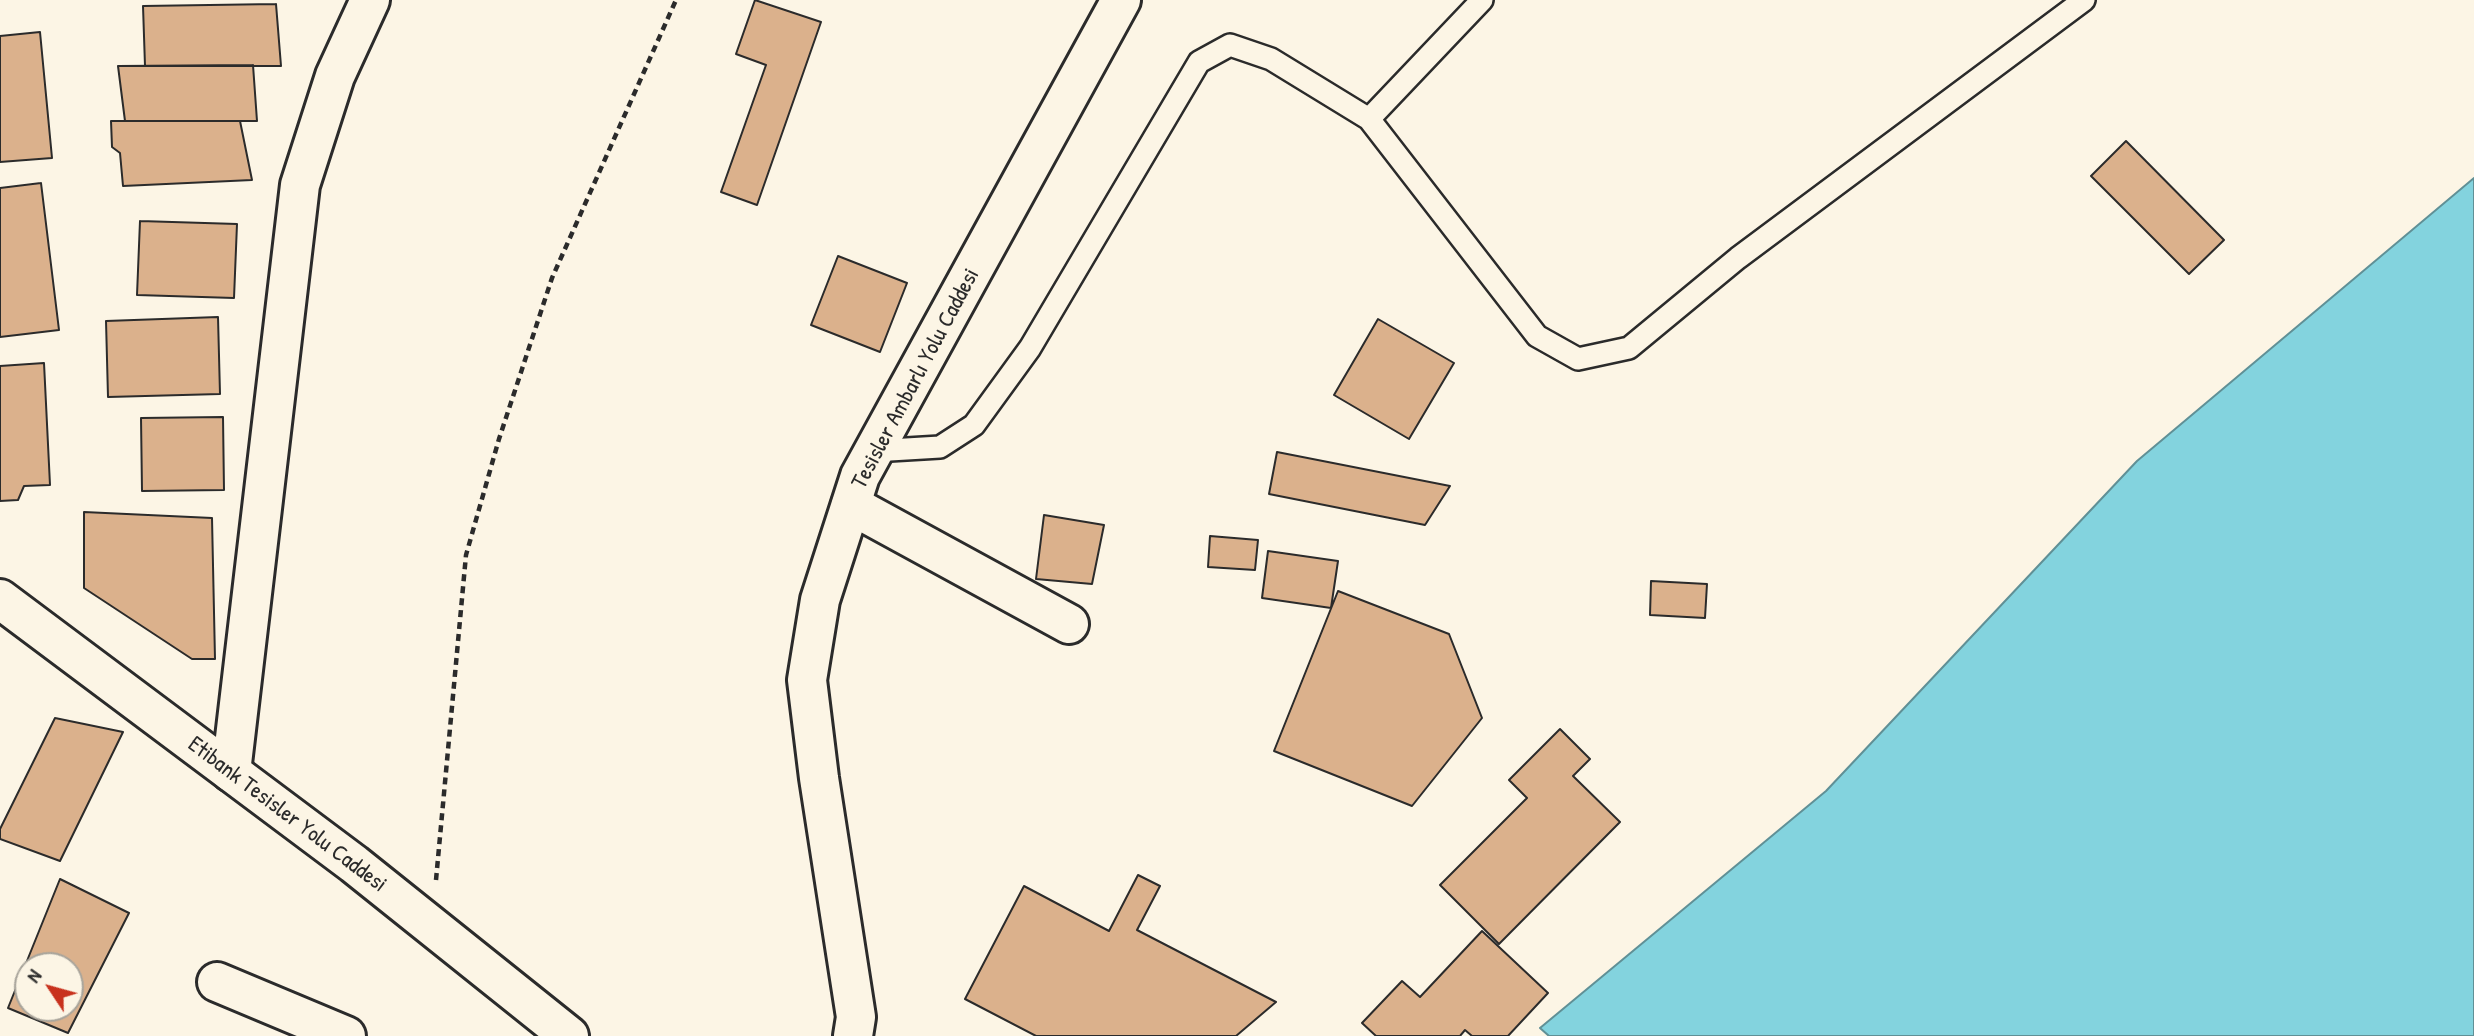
<!DOCTYPE html>
<html>
<head>
<meta charset="utf-8">
<style>
  body { margin:0 }
  #map { position:relative; width:2474px; height:1036px; overflow:hidden; background:#fcf5e5; font-family:"Patrick Hand",sans-serif }
  canvas { display:block }
  .north { position:absolute; left:14px; top:952px; width:70px; height:70px; box-sizing:border-box; background:#fcf5e5; border:2px solid #a8a49b; border-radius:50%; rotate:306deg; font-size:19px; font-weight:700; line-height:28px; text-align:center; color:#2b2b2b }
  .north::after { content:''; display:block; margin:auto; width:24px; height:32px; background:#c8321e; clip-path:polygon(50% 0,100% 100%,50% 72%,0 100%) }
</style>
</head>
<body>
<div id="map">
<canvas width="2474" height="1036"></canvas>
<div class="north">N</div>
</div>
<script>
const g = document.querySelector('canvas').getContext('2d');
g.lineJoin = 'round';
function fillPath(path, color) { g.fillStyle = color; g.fill(path, 'evenodd'); }
const poly = rows => new Path2D(rows.map(r => 'M' + r).join(''));
function stroke(path, color, width, dash) { g.strokeStyle = color; g.lineWidth = width; g.lineCap = dash ? 'butt' : 'round'; g.setLineDash(dash || []); g.stroke(path); }
function write(font, color, halo, rows, align = 'center') {
  g.font = font + ' "Patrick Hand",sans-serif'; g.lineWidth = 5; g.setLineDash([]); g.textBaseline = 'middle'; g.strokeStyle = halo; g.fillStyle = color; for (const [text, x, y, turn = 0] of rows) {
    g.save(); g.translate(x, y); g.rotate((+turn || 0) * Math.PI / 180); g.textAlign = isNaN(turn) ? turn : align; if (halo) g.strokeText(text, 0, 0); g.fillText(text, 0, 0); g.restore();
  }
}
const water = poly([
  [2474,178,2474,1036,1549,1036,1540,1028,1826,791,2137,461,2474,178]
]);
fillPath(water, '#83d3de');
stroke(water, '#609096', 2);
const building = poly([
  [755,0,821,22,757,205,721,192,766,65,736,54,755,0],
  [276,4,281,66,145,66,143,6,276,4],
  [40,32,52,158,0,162,0,36,40,32],
  [253,65,257,121,125,121,118,66,253,65],
  [111,121,240,121,252,180,123,186,120,153,112,147,111,121],
  [2126,141,2224,240,2189,274,2091,176,2126,141],
  [41,183,59,330,0,337,0,188,41,183],
  [140,221,237,224,234,298,137,295,140,221],
  [838,256,907,283,880,352,811,325,838,256],
  [218,317,220,394,108,397,106,321,218,317],
  [1378,319,1454,363,1409,439,1334,395,1378,319],
  [44,363,50,485,24,486,18,500,0,501,0,366,44,363],
  [223,417,224,490,142,491,141,418,223,417],
  [1277,452,1450,486,1425,525,1269,494,1277,452],
  [84,512,212,518,215,659,192,659,84,588,84,512],
  [1044,515,1104,525,1092,584,1036,579,1044,515],
  [1210,536,1258,540,1255,570,1208,567,1210,536],
  [1268,551,1338,561,1331,608,1262,598,1268,551],
  [1651,581,1707,584,1705,618,1650,615,1651,581],
  [1338,591,1449,634,1482,718,1412,806,1274,751,1338,591],
  [55,718,123,732,60,861,0,839,0,829,55,718],
  [1560,729,1590,759,1573,776,1620,822,1499,944,1440,885,1527,798,1509,780,1560,729],
  [1138,875,1160,886,1137,930,1276,1002,1236,1036,1036,1036,965,999,1024,886,1109,931,1138,875],
  [60,879,129,913,68,1033,8,1008,60,879],
  [28,966,70,966,70,1008,28,1008,28,966],
  [1482,931,1548,993,1508,1036,1472,1036,1465,1030,1460,1036,1376,1036,1362,1023,1402,981,1420,997,1482,931]
]);
fillPath(building, '#dbb18c');
stroke(building, '#2b2b2b', 2);
const lane = poly([
  [1369,119,1482,0],
  [873,451,940,447,974,425,1030,348,1199,62,1230,45,1271,59,1369,119,1537,336,1578,359,1629,348,1738,258,2084,0]
]);
const street = poly([
  [851,505,1069,624],
  [231,772,300,185,335,76,370,0],
  [217,982,346,1036]
]);
const secondary = poly([
  [0,599,354,864,569,1036],
  [853,1036,856,1017,819,778,807,680,820,600,860,476,1121,0]
]);
stroke(lane, '#2b2b2b', 26);
stroke(street, '#2b2b2b', 44);
stroke(secondary, '#2b2b2b', 44);
stroke(poly([
  [436,880,466,555,499,439,552,278,676,0]
]), '#2b2b2b', 4.5, [7, 5]);
stroke(lane, '#fcf5e5', 21);
stroke(street, '#fcf5e5', 38);
stroke(secondary, '#fcf5e5', 38);
write('23px', '#2b2b2b', '#fcf5e5', [
  ["Tesisler Ambarlı Yolu Caddesi",916,379,-62],
  ["Etibank Tesisler Yolu Caddesi",287,815,37]
]);
</script>
</body>
</html>
